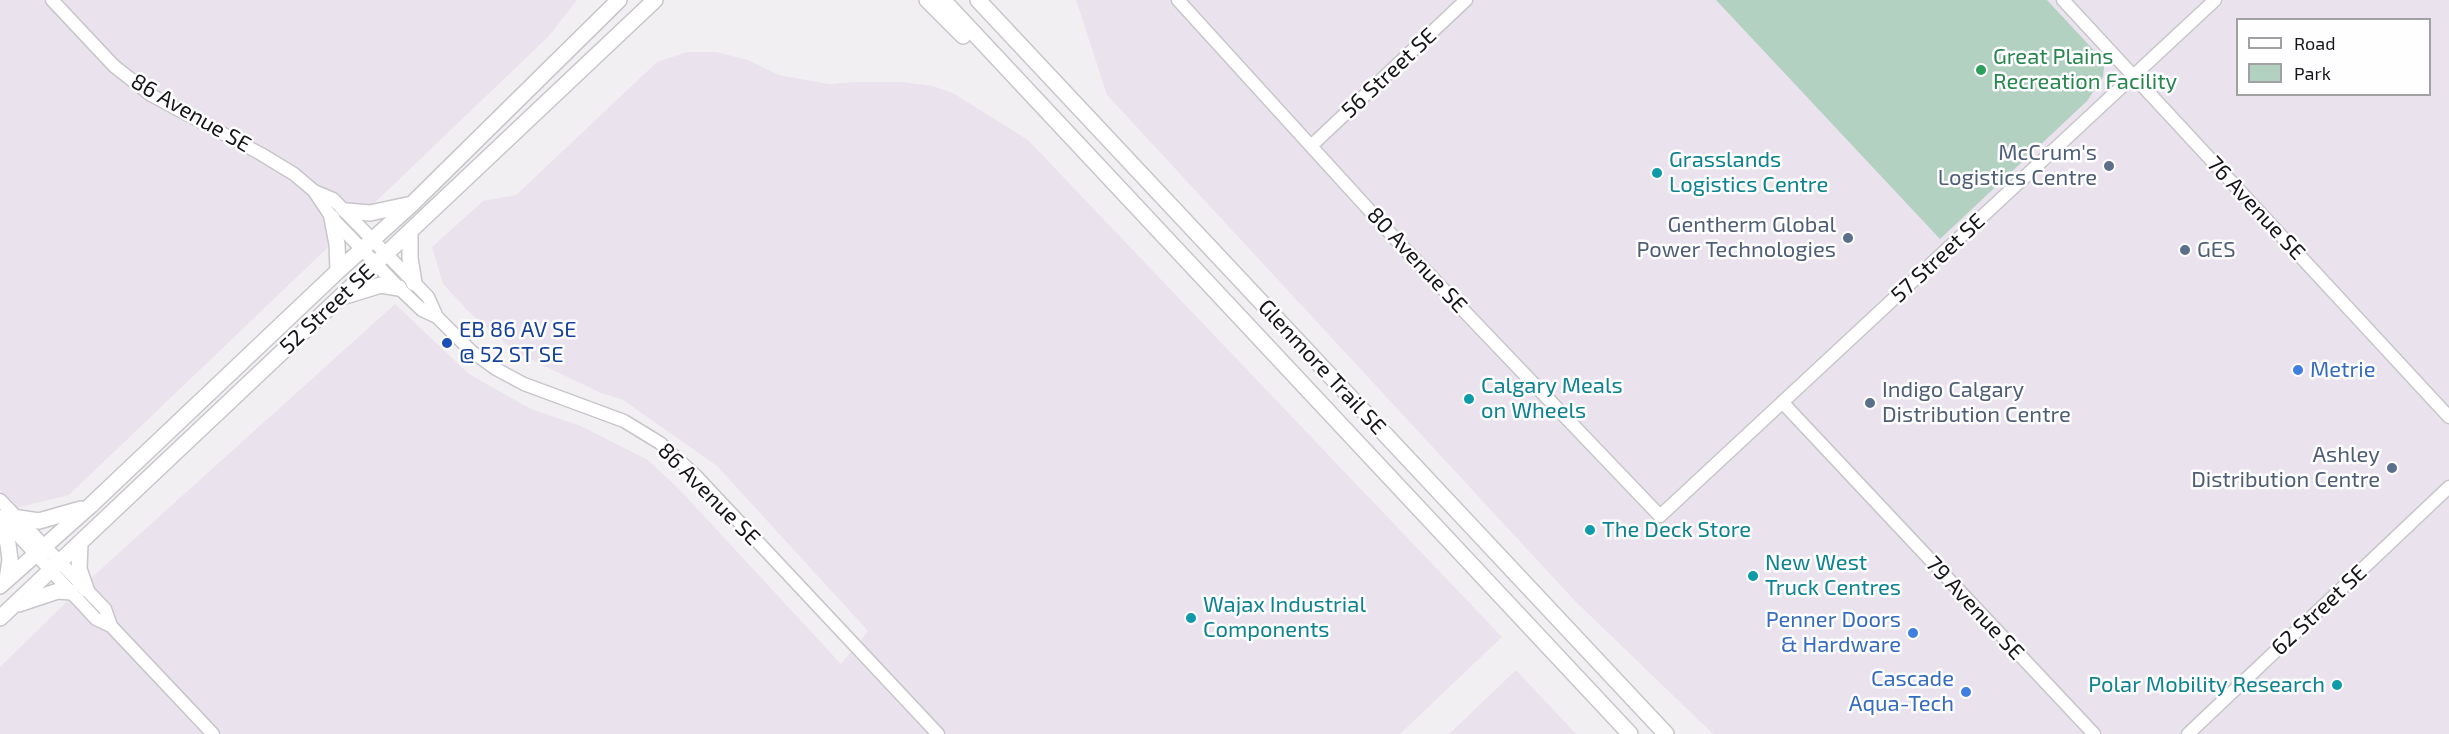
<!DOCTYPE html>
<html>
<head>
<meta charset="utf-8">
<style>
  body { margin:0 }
  #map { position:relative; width:2449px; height:734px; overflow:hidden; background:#f2eff3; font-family:"Exo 2",sans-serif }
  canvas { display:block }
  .legend { position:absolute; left:2236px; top:18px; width:195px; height:78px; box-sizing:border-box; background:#fefdff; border:2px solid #a1a0a2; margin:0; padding:8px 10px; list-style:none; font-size:18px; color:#161517 }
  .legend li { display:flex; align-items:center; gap:12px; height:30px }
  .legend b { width:30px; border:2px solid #a1a0a2 }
</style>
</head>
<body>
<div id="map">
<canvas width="2449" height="734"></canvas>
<ul class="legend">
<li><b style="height:8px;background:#fff"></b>Road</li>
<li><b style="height:16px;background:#b2d1c0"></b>Park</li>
</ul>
</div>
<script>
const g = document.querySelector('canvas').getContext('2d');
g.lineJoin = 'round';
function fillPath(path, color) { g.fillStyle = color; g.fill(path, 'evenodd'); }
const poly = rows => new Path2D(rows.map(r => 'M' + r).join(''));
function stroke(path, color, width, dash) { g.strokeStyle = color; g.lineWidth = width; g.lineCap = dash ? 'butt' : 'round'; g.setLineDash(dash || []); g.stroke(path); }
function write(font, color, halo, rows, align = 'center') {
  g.font = font + ' "Exo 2",sans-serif'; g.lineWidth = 5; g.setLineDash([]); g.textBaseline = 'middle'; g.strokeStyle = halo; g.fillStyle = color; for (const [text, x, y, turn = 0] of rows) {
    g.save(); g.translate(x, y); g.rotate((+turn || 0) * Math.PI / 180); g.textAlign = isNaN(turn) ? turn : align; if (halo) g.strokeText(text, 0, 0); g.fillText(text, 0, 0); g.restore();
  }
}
fillPath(poly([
  [0,0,577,0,549,36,69,495,16,508,0,490],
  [1076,0,2449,0,2449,734,1713,734,1575,601,1107,95],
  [2238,20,2430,20,2430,94,2238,94],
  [687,52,716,52,748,60,779,75,829,84,854,82,902,82,933,86,953,93,1028,140,1502,637,1400,734,0,734,0,667,91,578,395,304,469,374,531,409,581,426,648,460,679,489,841,664,868,631,717,466,623,400,601,393,515,352,470,313,443,284,432,247,483,201,516,195,657,62],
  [1516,670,1576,734,1449,734]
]), '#eae3ee');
fillPath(poly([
  [1716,0,2047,0,2100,57,2104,67,2103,77,2087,101,1940,239]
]), '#b2d1c0');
const minor = poly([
  [52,0,114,66,151,95,261,154,294,174,314,191,333,199,428,297,437,317,471,351,496,369,524,384,624,421,660,443,696,476,938,734],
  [1178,0,1401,245,1660,516,2215,0],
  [2063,0,2449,417],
  [1311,146,1466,0],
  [314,191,332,218,399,288,422,310,437,317],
  [1782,402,2094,734],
  [0,500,105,609,111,626,213,734],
  [0,516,96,619,111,626],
  [2188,734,2449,487]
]);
const major = poly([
  [927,0,963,36],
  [943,0,1630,734],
  [978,0,1666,734],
  [346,211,370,213,412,204],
  [332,218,337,244,338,271],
  [410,232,410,258,414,283],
  [342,297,381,285,399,288],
  [19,518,39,521,81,509],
  [0,520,8,544,10,560,7,580],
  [80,543,79,569,86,589],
  [0,586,90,506,338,271,412,204,619,0],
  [19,604,58,591,71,592],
  [0,618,655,0]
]);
stroke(minor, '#c8c6ca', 15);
stroke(major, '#c8c6ca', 18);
stroke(minor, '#fff', 12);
stroke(major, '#fff', 15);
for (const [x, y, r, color] of [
  [1981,70,6,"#2e9e5b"],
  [2109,166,6,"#5c6f8a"],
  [1657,173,6,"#0f9aa8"],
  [1848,238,6,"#5c6f8a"],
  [2185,250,6,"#5c6f8a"],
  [447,343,6,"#1a4fb4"],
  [2298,370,6,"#3f7fe0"],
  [1469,399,6,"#0f9aa8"],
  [1870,403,6,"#5c6f8a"],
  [2392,468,6,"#5c6f8a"],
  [1590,530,6,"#0f9aa8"],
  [1753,576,6,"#0f9aa8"],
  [1191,618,6,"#0f9aa8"],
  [1913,633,6,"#3f7fe0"],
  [2337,685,6,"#0f9aa8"],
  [1966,692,6,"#3f7fe0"]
]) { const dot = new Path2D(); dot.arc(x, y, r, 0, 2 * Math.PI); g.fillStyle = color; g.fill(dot); stroke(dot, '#fefdff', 2); }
write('22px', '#27864d', '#fefdff', [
  ["Great Plains",1993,57],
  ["Recreation Facility",1993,82]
], 'left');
write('22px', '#161517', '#fefdff', [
  ["56 Street SE",1389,73,-43],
  ["86 Avenue SE",191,113,30],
  ["76 Avenue SE",2256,208,47],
  ["57 Street SE",1938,258,-43],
  ["80 Avenue SE",1417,260,47],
  ["52 Street SE",327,309,-43],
  ["Glenmore Trail SE",1322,367,47],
  ["86 Avenue SE",709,494,45],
  ["79 Avenue SE",1975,608,47],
  ["62 Street SE",2319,610,-43]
]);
write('22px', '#4e5e75', '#fefdff', [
  ["McCrum's",2097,153],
  ["Logistics Centre",2097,178],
  ["Gentherm Global",1836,225],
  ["Power Technologies",1836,250],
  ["GES",2197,250,"left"],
  ["Indigo Calgary",1882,390,"left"],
  ["Distribution Centre",1882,415,"left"],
  ["Ashley",2380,455],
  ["Distribution Centre",2380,480]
], 'right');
write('22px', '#0d838f', '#fefdff', [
  ["Grasslands",1669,160],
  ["Logistics Centre",1669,185],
  ["Calgary Meals",1481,386],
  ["on Wheels",1481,411],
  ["The Deck Store",1602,530],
  ["New West",1765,563],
  ["Truck Centres",1765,588],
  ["Wajax Industrial",1203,605],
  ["Components",1203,630],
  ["Polar Mobility Research",2325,685,"right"]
], 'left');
write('22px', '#164399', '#fefdff', [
  ["EB 86 AV SE",459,330],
  ["@ 52 ST SE",459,355]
], 'left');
write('22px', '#366cbe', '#fefdff', [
  ["Metrie",2310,370,"left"],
  ["Penner Doors",1901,620],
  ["& Hardware",1901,645],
  ["Cascade",1954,679],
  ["Aqua-Tech",1954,704]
], 'right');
</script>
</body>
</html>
